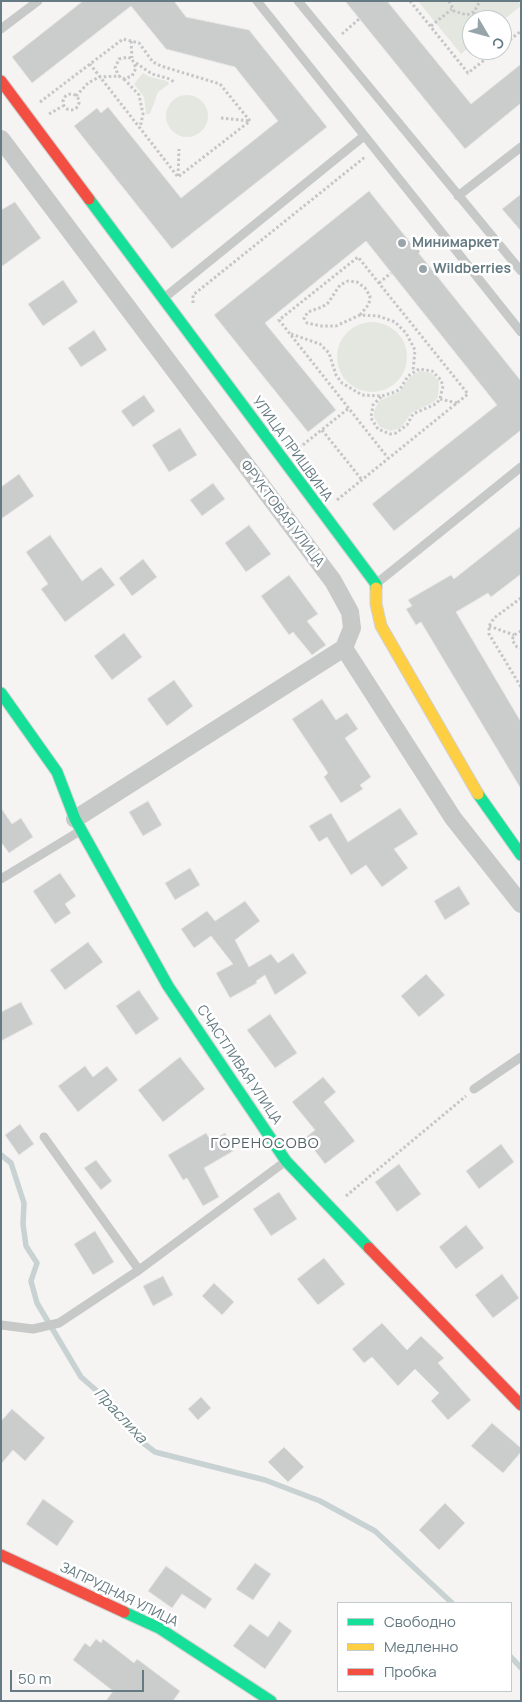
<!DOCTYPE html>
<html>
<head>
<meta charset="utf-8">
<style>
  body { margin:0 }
  #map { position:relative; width:522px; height:1702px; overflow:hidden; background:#f5f4f3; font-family:Manrope,sans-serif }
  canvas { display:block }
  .frame { position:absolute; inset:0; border:2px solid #657a82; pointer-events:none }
  .legend { position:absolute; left:337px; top:1602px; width:175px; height:90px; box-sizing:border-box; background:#fff; border:1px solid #c1cacd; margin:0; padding:6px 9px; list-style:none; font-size:15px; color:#657a82 }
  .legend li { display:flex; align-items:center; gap:10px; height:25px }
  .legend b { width:25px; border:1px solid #c1cacd }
  .north { position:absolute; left:462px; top:10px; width:50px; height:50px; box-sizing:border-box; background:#fff; border:1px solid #c1cacd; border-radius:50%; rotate:127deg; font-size:14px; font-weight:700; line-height:20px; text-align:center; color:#657a82 }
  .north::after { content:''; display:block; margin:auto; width:18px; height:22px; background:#97a5aa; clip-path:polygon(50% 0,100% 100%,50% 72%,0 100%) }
  .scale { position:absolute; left:10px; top:1670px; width:134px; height:22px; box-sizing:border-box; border:2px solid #657a82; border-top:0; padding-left:6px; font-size:15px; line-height:18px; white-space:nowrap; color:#657a82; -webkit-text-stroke:4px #fff; paint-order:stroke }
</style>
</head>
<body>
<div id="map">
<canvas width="522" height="1702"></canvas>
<div class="frame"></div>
<ul class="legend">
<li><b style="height:6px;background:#16e098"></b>Свободно</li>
<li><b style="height:6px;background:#ffcf43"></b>Медленно</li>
<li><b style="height:6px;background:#f24e42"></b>Пробка</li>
</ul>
<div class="north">С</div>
<div class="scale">50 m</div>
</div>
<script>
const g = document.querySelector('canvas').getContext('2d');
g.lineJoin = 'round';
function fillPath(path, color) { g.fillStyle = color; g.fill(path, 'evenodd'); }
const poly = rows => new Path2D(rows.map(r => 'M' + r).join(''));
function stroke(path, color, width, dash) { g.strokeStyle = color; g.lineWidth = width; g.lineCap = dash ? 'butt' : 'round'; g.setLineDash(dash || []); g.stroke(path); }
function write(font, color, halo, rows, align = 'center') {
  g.font = font + ' Manrope,sans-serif'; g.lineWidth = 5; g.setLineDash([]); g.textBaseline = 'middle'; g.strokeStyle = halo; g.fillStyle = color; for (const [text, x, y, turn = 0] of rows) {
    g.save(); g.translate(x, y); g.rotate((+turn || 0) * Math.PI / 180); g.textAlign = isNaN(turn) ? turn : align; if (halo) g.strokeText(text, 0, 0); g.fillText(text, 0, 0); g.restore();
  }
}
fillPath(poly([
  [418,1,518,1,521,6,502,21,472,20,472,45,461,54],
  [143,73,150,77,167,81,169,84,158,92,150,114,146,114,144,97,134,84],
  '166 116a21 21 0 1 1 42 0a21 21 0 1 1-42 0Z',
  '337 357a35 35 0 1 1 70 0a35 35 0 1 1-70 0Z',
  [420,371,431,373,439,381,438,397,434,402,411,413,401,428,391,431,380,427,374,417,374,411,379,401,399,392,410,377]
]), '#e4e6e0');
stroke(poly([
  [1,1155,11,1163,24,1203,23,1224,26,1246,37,1263,31,1281,37,1303,81,1377,97,1391,138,1439,155,1452,265,1480,320,1501,375,1531,452,1603],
  [511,1657,521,1668]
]), '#c8d2d3', 5.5);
const building = poly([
  [83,1,174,1,186,17,249,30,327,127,172,249,74,126,97,108,101,113,108,107,181,198,278,121,235,67,166,49,131,6,32,83,12,57,83,1],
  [345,1,387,1,471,104,521,64,521,103,465,149,345,1],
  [369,191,521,381,521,430,394,531,372,504,497,405,366,241,265,323,336,410,308,432,214,315,369,191],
  [521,194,521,231,502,209,521,194],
  [15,202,41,238,1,267,1,210,15,202],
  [63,280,78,302,43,326,28,304,63,280],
  [94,330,107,350,81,367,68,348,94,330],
  [144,395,155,411,133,427,121,411,144,395],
  [180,428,197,455,169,472,152,445,180,428],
  [19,474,34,496,1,519,1,487,19,474],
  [213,483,225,499,202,516,190,500,213,483],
  [249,525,271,554,246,572,225,543,249,525],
  [521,526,521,574,491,597,488,593,456,612,521,722,521,789,421,622,416,625,406,609,412,606,408,600,451,575,454,579,521,526],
  [50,535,82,581,101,567,115,585,65,622,41,589,48,584,26,552,50,535],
  [143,559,157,577,132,596,119,578,143,559],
  [289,575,318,614,307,621,326,645,312,655,293,632,289,635,261,596,289,575],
  [124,633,142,657,112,680,94,656,124,633],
  [174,680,193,706,167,726,147,699,174,680],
  [322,699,336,720,347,713,358,729,345,738,371,777,360,785,363,789,341,803,324,777,328,773,292,719,322,699],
  [148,801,162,825,143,836,129,812,148,801],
  [1,808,12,824,21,818,33,837,9,853,1,842,1,808],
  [400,808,418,834,394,849,408,868,382,887,366,865,351,875,327,837,319,842,309,826,331,813,348,842,400,808],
  [190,868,200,885,175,900,165,883,190,868],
  [60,873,76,896,65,904,71,913,55,924,33,891,60,873],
  [459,886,470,904,445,920,434,901,459,886],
  [245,901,260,921,235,940,249,967,271,954,278,963,293,953,307,973,275,995,265,975,256,981,257,983,230,998,216,973,233,964,211,936,194,948,181,929,207,911,215,921,245,901],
  [88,942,103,962,65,990,50,970,88,942],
  [426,974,445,995,419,1017,401,996,426,974],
  [139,990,159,1019,136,1035,116,1006,139,990],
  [21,1002,33,1024,1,1041,1,1012,21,1002],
  [270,1014,297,1053,275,1068,247,1030,270,1014],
  [180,1057,205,1089,163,1122,138,1090,180,1057],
  [85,1066,93,1077,107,1066,118,1080,78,1112,58,1086,85,1066],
  [323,1077,336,1092,324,1102,355,1141,325,1164,305,1138,315,1130,292,1102,323,1077],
  [20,1124,34,1144,19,1155,5,1135,20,1124],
  [206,1133,211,1141,225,1133,235,1150,204,1168,219,1197,203,1206,187,1178,183,1180,168,1155,206,1133],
  [501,1144,514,1162,479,1189,466,1171,501,1144],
  [96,1160,112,1181,101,1190,84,1168,96,1160],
  [399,1164,421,1194,397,1212,375,1182,399,1164],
  [279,1192,297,1219,271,1236,253,1209,279,1192],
  [466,1225,484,1248,456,1269,439,1247,466,1225],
  [95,1231,114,1262,93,1275,74,1244,95,1231],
  [324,1258,345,1284,318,1305,297,1279,324,1258],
  [502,1274,519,1298,493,1318,475,1295,502,1274],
  [163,1276,173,1295,153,1306,143,1286,163,1276],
  [214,1283,234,1302,222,1315,202,1296,214,1283],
  [382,1323,407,1350,421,1336,444,1358,438,1363,471,1400,448,1420,431,1401,439,1393,415,1369,398,1386,372,1357,364,1363,352,1349,382,1323],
  [201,1397,211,1408,198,1420,188,1409,201,1397],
  [12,1409,45,1438,25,1461,13,1450,1,1464,1,1421,12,1409],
  [492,1423,521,1448,521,1452,503,1473,471,1446,492,1423],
  [284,1447,304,1467,288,1482,268,1462,284,1447],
  [43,1499,74,1521,57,1546,26,1524,43,1499],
  [445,1503,465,1523,439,1550,419,1530,445,1503],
  [255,1563,271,1574,253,1600,236,1589,255,1563],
  [166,1566,212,1599,205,1609,182,1594,172,1608,148,1591,166,1566],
  [279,1621,292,1631,265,1669,233,1646,250,1624,268,1637,279,1621],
  [96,1639,101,1643,103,1639,134,1663,137,1659,180,1691,173,1701,106,1701,113,1691,73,1660,85,1643,90,1647,96,1639]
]);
fillPath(building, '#cbcccc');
stroke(building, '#e4e4e3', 1);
const fast = poly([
  [89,199,376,584,376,588],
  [1,693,57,772,75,819,168,986,286,1161,369,1248],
  [478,794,521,855],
  [124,1612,159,1628,271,1701]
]);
const slow = poly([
  [376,588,376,604,381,626,478,794]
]);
const jam = poly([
  [1,81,89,199],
  [369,1248,521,1405],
  [1,1555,124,1612]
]);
stroke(fast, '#d0d1d1', 13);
stroke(slow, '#d0d1d1', 13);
stroke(jam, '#d0d1d1', 13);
stroke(poly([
  [410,1,468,73,497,50],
  [449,1,454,11,467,15,474,12,480,1],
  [474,13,480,20],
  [431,26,452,9],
  [342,34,359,19],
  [131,41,132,58],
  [502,46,521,31],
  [136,63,152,74,170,79,175,83],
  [124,79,139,95,143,114,140,128],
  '63 102a8 8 0 1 1 16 0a8 8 0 1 1-16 0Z',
  [76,96,88,83,99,77,119,76,123,79,132,76,136,68,132,59,128,57,119,59,115,68,119,76],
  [40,102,123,39,139,43,153,62,161,66,220,84,250,121,178,177,90,64],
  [49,114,63,106],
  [221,118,250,121],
  [178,176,179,149],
  [417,252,432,240],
  [379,283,391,273],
  [193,303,193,295,365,157],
  [360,315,369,304,370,296,365,288,357,282,348,281,340,285,328,303,322,307,308,312,304,318,307,323,322,326,336,326,360,315,378,316,395,322,406,333,415,350,413,371],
  [291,334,320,344,329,353,336,375,342,383,362,395,382,396,395,392,400,389,408,376,419,369,432,371,441,380,443,386,440,399,436,404,413,414,407,425,396,433,390,434,378,429,371,418,373,405,382,396],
  [440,399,457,403],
  [322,430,362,480],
  [299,448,349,408],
  [337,500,468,394,358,257,279,320,388,458],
  [521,598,494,618,489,626,489,634,521,687],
  [489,626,514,635],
  [521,631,514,635,512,640,517,647,521,648],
  [346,1196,466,1096]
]), '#c5c6c7', 3, [2.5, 2.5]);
stroke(poly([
  [257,1,521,332],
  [298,1,521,271],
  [1,29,38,1],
  [458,196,521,147],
  [164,298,364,136],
  [377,583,521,467],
  [1,879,80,831],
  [474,1089,521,1057],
  [44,1137,139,1270],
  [1,1325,33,1329,59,1323,139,1270,286,1161]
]), '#c7c9c8', 9);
stroke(poly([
  [1,139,333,581,350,612,352,628,344,648,453,818,521,904],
  [75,819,344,648]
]), '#c7c9c8', 18);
stroke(fast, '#16e098', 11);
stroke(slow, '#ffcf43', 11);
stroke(jam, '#f24e42', 11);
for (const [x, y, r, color] of [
  [402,243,5,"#97a5aa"],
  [423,269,5,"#97a5aa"]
]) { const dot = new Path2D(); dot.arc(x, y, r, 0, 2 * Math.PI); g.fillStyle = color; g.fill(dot); stroke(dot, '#fff', 2); }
write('bold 14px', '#657a82', '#fff', [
  ["Минимаркет",412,243],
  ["Wildberries",433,269]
], 'left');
write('14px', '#657a82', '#fff', [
  ["УЛИЦА ПРИШВИНА",292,449,54],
  ["ФРУКТОВАЯ УЛИЦА",282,514,53],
  ["СЧАСТЛИВАЯ УЛИЦА",239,1065,56],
  ["ЗАПРУДНАЯ УЛИЦА",119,1595,26]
]);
g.letterSpacing = '1px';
write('15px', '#536267', '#fff', [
  ["ГОРЕНОСОВО",265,1144]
]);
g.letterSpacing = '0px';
write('italic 15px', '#617b7f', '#fff', [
  ["Праслиха",120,1416,47]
]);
</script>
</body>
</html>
